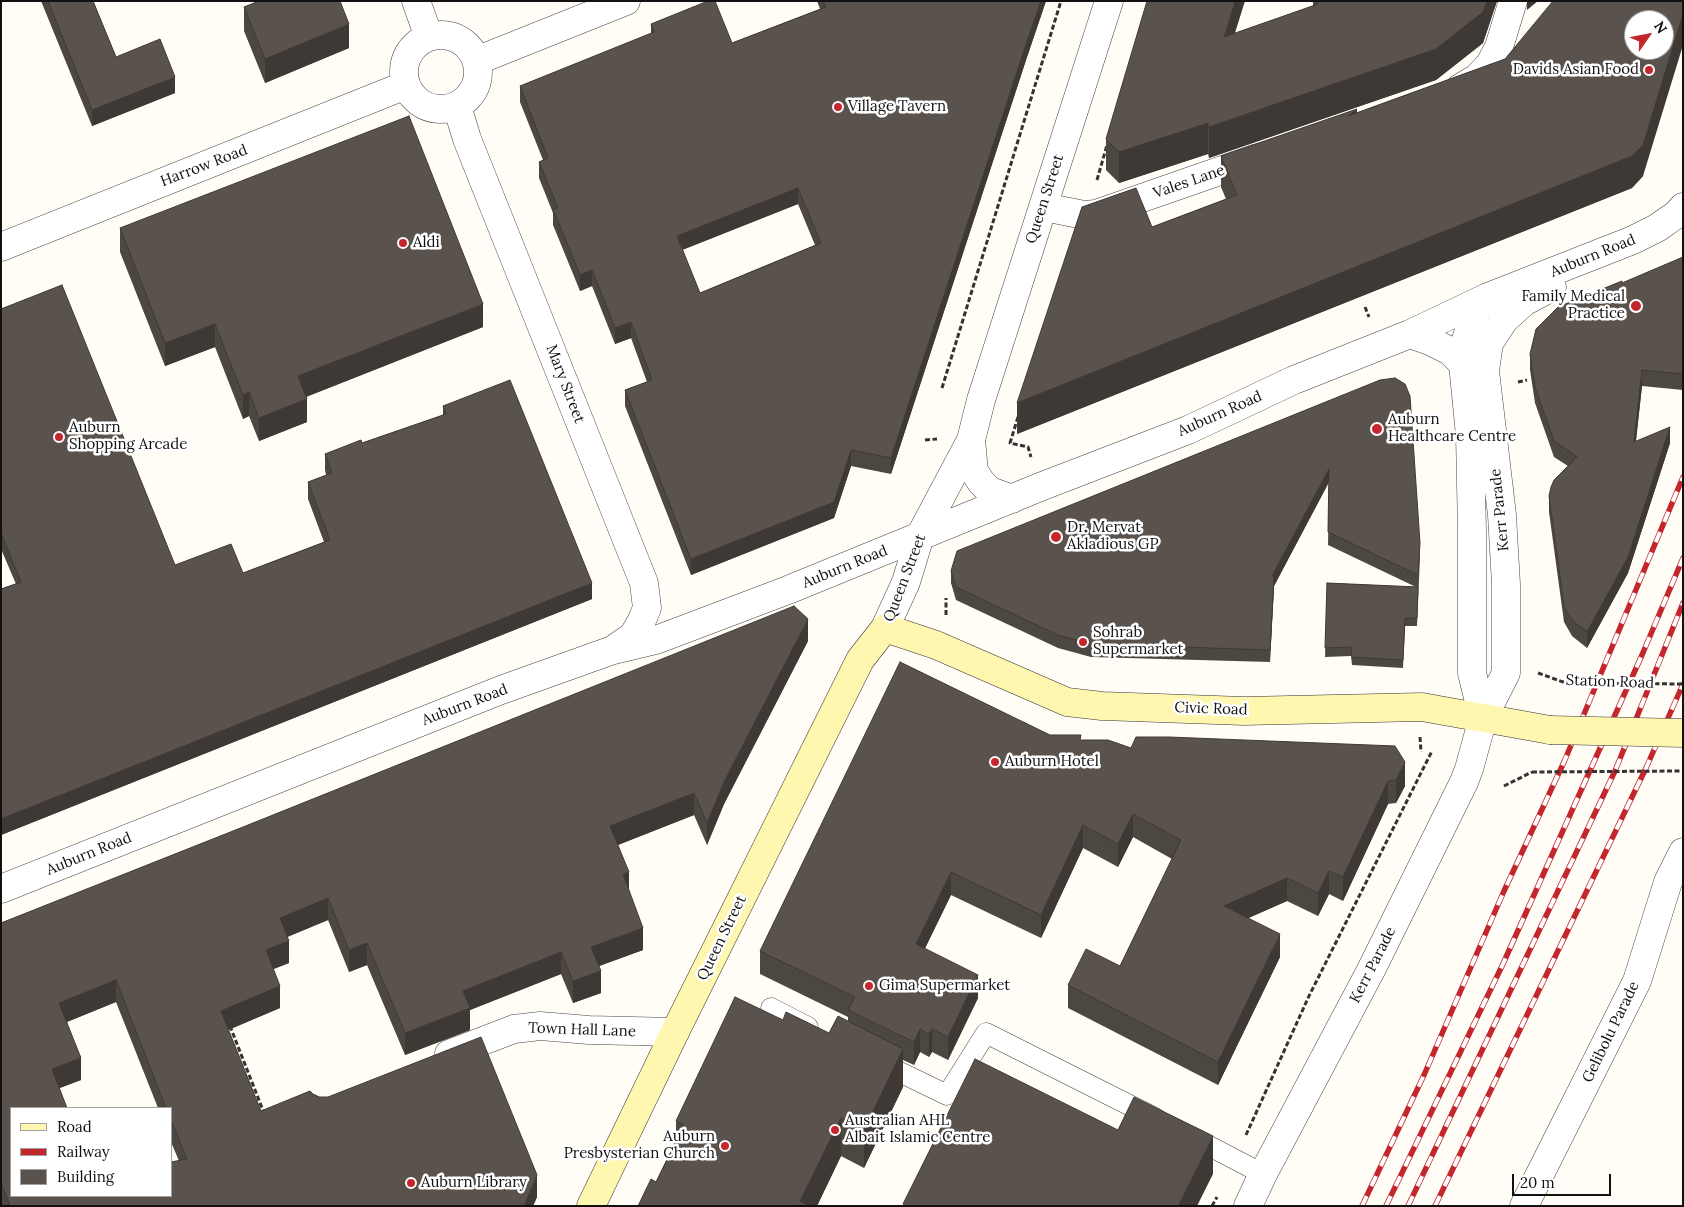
<!DOCTYPE html>
<html>
<head>
<meta charset="utf-8">
<style>
  body { margin:0 }
  #map { position:relative; width:1684px; height:1207px; overflow:hidden; background:#fffdf5; font-family:Lora,serif }
  canvas { display:block }
  .frame { position:absolute; inset:0; border:2px solid #111; pointer-events:none }
  .legend { position:absolute; left:10px; top:1107px; width:162px; height:90px; box-sizing:border-box; background:#fff; border:1px solid #a0a0a0; margin:0; padding:6px 9px; list-style:none; font-size:15px; color:#111 }
  .legend li { display:flex; align-items:center; gap:10px; height:25px }
  .legend b { width:25px; border:1px solid #a0a0a0 }
  .north { position:absolute; left:1624px; top:10px; width:50px; height:50px; box-sizing:border-box; background:#fff; border:1px solid #a0a0a0; border-radius:50%; rotate:57deg; font-size:14px; font-weight:700; line-height:20px; text-align:center; color:#111 }
  .north::after { content:''; display:block; margin:auto; width:18px; height:22px; background:#c4262e; clip-path:polygon(50% 0,100% 100%,50% 72%,0 100%) }
  .scale { position:absolute; left:1512px; top:1174px; width:99px; height:22px; box-sizing:border-box; border:2px solid #111; border-top:0; padding-left:6px; font-size:15px; line-height:18px; white-space:nowrap; color:#111; -webkit-text-stroke:4px #fff; paint-order:stroke }
</style>
</head>
<body>
<div id="map">
<canvas width="1684" height="1207"></canvas>
<div class="frame"></div>
<ul class="legend">
<li><b style="height:6px;background:#fff6b0"></b>Road</li>
<li><b style="height:6px;background:#c4262e"></b>Railway</li>
<li><b style="height:14px;background:#5a524d"></b>Building</li>
</ul>
<div class="north">N</div>
<div class="scale">20 m</div>
</div>
<script>
const g = document.querySelector('canvas').getContext('2d');
g.lineJoin = 'round';
const poly = rows => new Path2D(rows.map(r => 'M' + r).join(''));
function stroke(path, color, width, dash) { g.strokeStyle = color; g.lineWidth = width; g.lineCap = dash ? 'butt' : 'round'; g.setLineDash(dash || []); g.stroke(path); }
function fillPath(path, color) { g.fillStyle = color; g.fill(path, 'evenodd'); }
function write(font, color, halo, rows, align = 'center') {
  g.font = font + ' Lora,serif'; g.lineWidth = 5; g.setLineDash([]); g.textBaseline = 'middle'; g.strokeStyle = halo; g.fillStyle = color; for (const [text, x, y, turn = 0] of rows) {
    g.save(); g.translate(x, y); g.rotate((+turn || 0) * Math.PI / 180); g.textAlign = isNaN(turn) ? turn : align; if (halo) g.strokeText(text, 0, 0); g.fillText(text, 0, 0); g.restore();
  }
}
const lane = poly([
  [771,1008,808,1027],
  [879,1062,947,1095,986,1033,1155,1118],
  [1190,1136,1263,1174]
]);
const street = poly([
  [416,1,429,37],
  '404 72a37 37 0 1 1 74 0a37 37 0 1 1-74 0Z',
  [476,61,626,1],
  [1460,88,1477,78,1490,64,1499,47,1513,1],
  [457,106,467,139,644,583,647,608,642,620,633,636,614,649],
  [1044,207,1084,215,1096,214,1257,158],
  [1,247,406,85],
  [1410,334,1430,341,1450,351,1463,364],
  [971,440,974,471,981,482,990,491,1012,499],
  [885,628,906,582,920,536,971,440,981,400,1109,1],
  [1483,718,1472,673,1472,532,1470,435,1463,364,1464,346,1472,321,1476,311,1488,297],
  [1,889,501,690,610,651,656,640,788,590,1040,487,1188,430,1294,380,1410,334,1488,297,1633,240,1657,228,1677,214,1683,207],
  [449,1054,514,1029,540,1026,589,1030,675,1032],
  [1248,1206,1263,1174,1371,970,1464,782,1469,769,1483,718,1506,673,1506,584,1502,515,1485,371,1489,343,1504,320,1524,302,1552,287],
  [1524,1206,1637,981,1668,882,1683,852]
]);
const secondary = poly([
  [591,1206,675,1032,860,660,885,628,936,645,1067,702,1102,706,1244,711,1422,707,1550,730]
]);
stroke(lane, '#444', 21);
stroke(street, '#444', 29);
stroke(secondary, '#333', 29);
stroke(poly([
  [1097,180,1107,145],
  [1365,307,1369,317],
  [1518,382,1527,380],
  [942,388,1061,1],
  [1018,417,1010,443,1028,447,1031,457],
  [925,440,937,439],
  [946,615,946,598],
  [1538,673,1566,683,1572,683],
  [1420,737,1421,752],
  [1504,786,1532,772],
  [230,1026,264,1113],
  [1246,1135,1309,996,1432,751],
  [1212,1206,1217,1197]
]), '#333', 3, [5, 2.5]);
stroke(lane, '#fff', 20);
stroke(street, '#fff', 28);
stroke(secondary, '#fff6b0', 28);
const rail = poly([
  [1362,1206,1424,1075,1504,891,1564,762,1683,477],
  [1386,1206,1502,966,1642,655,1683,558],
  [1408,1206,1615,771,1683,603],
  [1435,1206,1646,768,1683,684]
]);
stroke(rail, '#c4262e', 5.5);
stroke(rail, '#fff', 4, [11]);
const secondaryBridge = poly([
  [1550,730,1683,733]
]);
stroke(secondaryBridge, '#333', 29, []);
stroke(poly([
  [1572,683,1683,684],
  [1532,772,1683,771]
]), '#333', 3, [5, 2.5]);
stroke(secondaryBridge, '#fff6b0', 28);
fillPath(poly([
  [41,1,93,1,116,57,175,93,92,126],
  [817,1,1046,1,1026,60,891,474,851,466,834,518,691,575,625,406,625,390,647,382,631,338,615,344,592,286,580,291,553,225,553,213,539,178,539,162,543,160,520,102,520,86,651,34,651,24,732,43,820,9],
  [798,204,815,245,700,293,682,250],
  [1313,1,1497,1,1483,43,1436,80,1209,158,1208,154,1119,183,1106,170,1106,139,1235,33,1313,6],
  [244,7,349,48,265,83,244,31],
  [1505,59,1643,176,1632,188,1017,434,1152,227,1226,199,1221,187,1221,156,1357,113],
  [120,228,483,327,306,397,307,422,259,441,249,416,243,419,215,347,165,366,120,252],
  [1683,257,1683,390,1642,386,1636,441,1670,443,1628,573,1587,648,1572,636,1564,622,1549,512,1549,496,1568,466,1554,457,1535,403,1530,370,1530,354],
  [1,309,175,565,243,573,324,542,308,499,308,482,326,475,325,470,325,454,362,443,443,415,443,406,592,599,1,835,1,589,16,584,1,549],
  [1380,380,1420,556,1417,626,1405,626,1403,668,1352,665,1351,656,1325,657,1327,583,1416,587,1328,545,1329,482,1274,586,1270,662,1091,657,1058,648,956,600,951,583,951,571],
  [808,641,724,804,707,845,694,815,618,845,643,950,599,966,601,993,573,1003,561,974,470,1010,470,1030,405,1055,367,965,349,972,328,920,287,937,289,963,273,969,280,1008,228,1030,261,1111,313,1094,537,1197,533,1206,1,1206,1,923],
  [116,1002,158,1108,171,1108,171,1142,179,1161,11,1196,59,1088,81,1080,67,1022],
  [1050,735,1131,748,1395,746,1405,786,1396,803,1388,804,1343,901,1329,894,1318,916,1287,901,1248,918,1280,957,1218,1085,1068,1008,1068,985,1120,966,1172,859,1133,837,1118,867,1083,848,1041,938,951,895,925,948,978,998,948,1060,932,1052,929,1057,920,1052,914,1065,903,1060,903,1087,864,1168,841,1156,817,1206,638,1206,656,1182,676,1140,676,1121,783,1020,829,1033,848,1022,848,1017,760,974,760,951]
]), '#4d4742');
fillPath(poly([
  [1041,1,1046,1,1026,60,891,474,891,458,1026,44],
  [1235,1,1245,1,1224,68,1224,37],
  [1487,1,1497,1,1483,43,1436,80,1209,158,1209,127],
  [1527,1,1538,1,1527,10],
  [1683,14,1683,45,1643,176,1632,188,1017,434,1017,403],
  [349,24,349,48,265,83,265,59],
  [175,77,175,93,92,126,92,110],
  [1357,109,1357,140,1348,116],
  [1208,123,1208,154,1119,183,1119,152],
  [798,188,798,204,677,252,677,236],
  [592,270,592,286,580,291,580,275],
  [483,304,483,327,298,400,298,376],
  [631,322,631,338,615,344,615,328],
  [215,324,215,347,165,366,165,343],
  [1642,370,1642,386,1634,457,1634,442],
  [249,392,249,416,243,419,243,395],
  [307,399,307,422,259,441,259,418],
  [1670,427,1670,443,1628,573,1587,648,1587,632],
  [851,450,851,466,834,518,691,575,691,559],
  [1329,469,1329,482,1274,586,1270,662,1272,576],
  [592,583,592,599,1,835,1,819],
  [808,619,808,641,724,804,707,845,707,823,724,782],
  [1405,762,1405,786,1396,803,1396,780],
  [1388,781,1388,804,1343,901,1343,877],
  [694,793,694,815,610,848,610,826],
  [1133,814,1133,837,1118,867,1118,844],
  [1083,825,1083,848,1041,938,1041,915],
  [1329,871,1329,894,1318,916,1318,893],
  [629,872,629,894,623,874],
  [951,872,951,895,916,967,916,944],
  [1287,878,1287,901,1224,929,1224,906],
  [328,898,328,920,280,940,280,918],
  [643,928,643,950,591,969,591,947],
  [1280,934,1280,957,1218,1085,1218,1062],
  [289,941,289,963,266,972,266,950],
  [367,943,367,965,349,972,349,950],
  [561,952,561,974,470,1010,470,1030,405,1055,405,1033,463,991],
  [601,971,601,993,573,1003,573,981],
  [978,975,978,998,948,1060,948,1037],
  [116,980,116,1002,59,1025,59,1003],
  [280,986,280,1008,221,1033,221,1011],
  [920,1029,920,1052,914,1065,914,1042],
  [932,1029,932,1052,929,1057,929,1034],
  [903,1049,903,1087,864,1168,864,1130],
  [81,1058,81,1080,52,1091,52,1069],
  [841,1118,841,1156,817,1206,800,1206,800,1201],
  [1213,1136,1213,1174,1197,1206,1178,1206],
  [537,1175,537,1197,533,1206,524,1206]
]), '#3f3936');
const building = poly([
  [48,1,93,1,116,57,160,39,175,77,92,110,48,1],
  [259,1,340,1,349,24,265,59,244,7,259,1],
  [708,1,715,1,732,43,826,7,823,1,1041,1,1026,44,891,458,851,450,834,502,691,559,625,390,652,380,631,322,615,328,592,270,580,275,553,209,558,208,539,162,548,158,520,86,654,32,651,24,708,1],
  [798,188,821,243,700,293,677,236,798,188],
  [1147,1,1235,1,1224,37,1318,4,1317,1,1487,1,1483,12,1436,49,1209,127,1208,123,1119,152,1106,139,1147,1],
  [1553,1,1683,1,1683,14,1643,145,1632,156,1017,403,1082,207,1136,188,1152,227,1237,195,1221,156,1357,109,1348,116,1505,59,1553,1],
  [1634,20,1664,20,1664,50,1634,50,1634,20],
  [409,116,483,304,298,376,307,399,259,418,249,392,243,395,215,324,165,343,120,228,409,116],
  [1683,257,1683,374,1642,370,1634,442,1670,427,1628,557,1587,632,1572,620,1564,606,1549,496,1551,487,1554,480,1577,457,1554,441,1535,387,1530,354,1536,329,1558,307,1622,281,1622,283,1683,257],
  [62,285,175,565,231,544,243,573,330,540,308,482,332,473,325,454,361,440,362,443,446,414,443,406,510,380,592,583,1,819,1,589,21,582,1,533,1,309,62,285],
  [1395,378,1405,384,1410,396,1420,543,1418,575,1328,532,1329,469,1272,576,1274,576,1270,650,1091,644,1058,635,956,587,951,571,957,551,1380,380,1395,378],
  [1327,583,1418,587,1417,618,1405,618,1403,660,1352,657,1351,647,1325,648,1327,583],
  [794,606,808,619,724,782,707,823,694,793,610,826,629,872,623,874,643,928,591,947,601,971,573,981,561,952,463,991,470,1008,405,1033,367,943,349,950,328,898,280,918,289,941,266,950,280,986,221,1011,261,1111,310,1091,313,1094,319,1097,328,1097,481,1037,537,1175,524,1206,10,1206,1,1183,1,923,243,827,794,606],
  [116,980,166,1108,171,1108,171,1120,187,1159,171,1162,171,1196,11,1196,11,1108,67,1108,52,1069,81,1058,59,1003,116,980],
  [900,662,1050,735,1081,735,1080,740,1108,740,1131,748,1136,737,1169,737,1395,746,1405,762,1396,780,1388,781,1343,877,1329,871,1318,893,1287,878,1224,906,1280,934,1218,1062,1068,985,1086,949,1120,966,1181,840,1133,814,1118,844,1083,825,1041,915,951,872,916,944,978,975,948,1037,932,1029,929,1034,920,1029,914,1042,848,1010,855,997,760,951,900,662],
  [735,997,783,1020,786,1012,829,1033,838,1016,903,1049,864,1130,841,1118,800,1201,809,1206,638,1206,651,1179,656,1182,684,1125,676,1121,735,997],
  [975,1059,1118,1130,1134,1097,1213,1136,1178,1206,906,1206,903,1204,975,1059]
]);
fillPath(building, '#5a524d');
stroke(building, '#3f3936', 1);
for (const [x, y, r, color] of [
  [1649,70,5,"#c4262e"],
  [838,107,5,"#c4262e"],
  [403,243,5,"#c4262e"],
  [1636,306,6,"#c4262e"],
  [1377,429,6,"#c4262e"],
  [59,437,5,"#c4262e"],
  [1056,537,6,"#c4262e"],
  [1083,642,5,"#c4262e"],
  [995,762,5,"#c4262e"],
  [869,986,5,"#c4262e"],
  [835,1130,5,"#c4262e"],
  [725,1146,5,"#c4262e"],
  [411,1183,5,"#c4262e"]
]) { const dot = new Path2D(); dot.arc(x, y, r, 0, 2 * Math.PI); g.fillStyle = color; g.fill(dot); stroke(dot, '#fff', 2); }
write('15px', '#111', '#fff', [
  ["Davids Asian Food",1639,70,"right"],
  ["Village Tavern",848,107],
  ["Aldi",413,243],
  ["Family Medical",1625,297,"right"],
  ["Practice",1625,314,"right"],
  ["Auburn",1388,420],
  ["Healthcare Centre",1388,437],
  ["Auburn",69,428],
  ["Shopping Arcade",69,445],
  ["Dr. Mervat",1067,528],
  ["Akladious GP",1067,545],
  ["Sohrab",1093,633],
  ["Supermarket",1093,650],
  ["Auburn Hotel",1005,762],
  ["Gima Supermarket",879,986],
  ["Australian AHL",845,1121],
  ["Albait Islamic Centre",845,1138],
  ["Auburn",715,1137,"right"],
  ["Presbysterian Church",715,1154,"right"],
  ["Auburn Library",421,1183]
], 'left');
write('15px', '#111', '#fff', [
  ["Harrow Road",204,166,-21],
  ["Vales Lane",1189,182,-19],
  ["Queen Street",1045,199,-72],
  ["Auburn Road",1593,256,-22],
  ["Mary Street",565,384,69],
  ["Auburn Road",1220,414,-24],
  ["Kerr Parade",1500,510,-96],
  ["Auburn Road",845,567,-22],
  ["Queen Street",905,578,-69],
  ["Station Road",1610,682,2],
  ["Auburn Road",465,705,-21],
  ["Civic Road",1211,709,2],
  ["Auburn Road",89,854,-22],
  ["Queen Street",722,938,-64],
  ["Kerr Parade",1373,965,-63],
  ["Town Hall Lane",582,1030,2],
  ["Gelibolu Parade",1611,1032,-64]
]);
</script>
</body>
</html>
